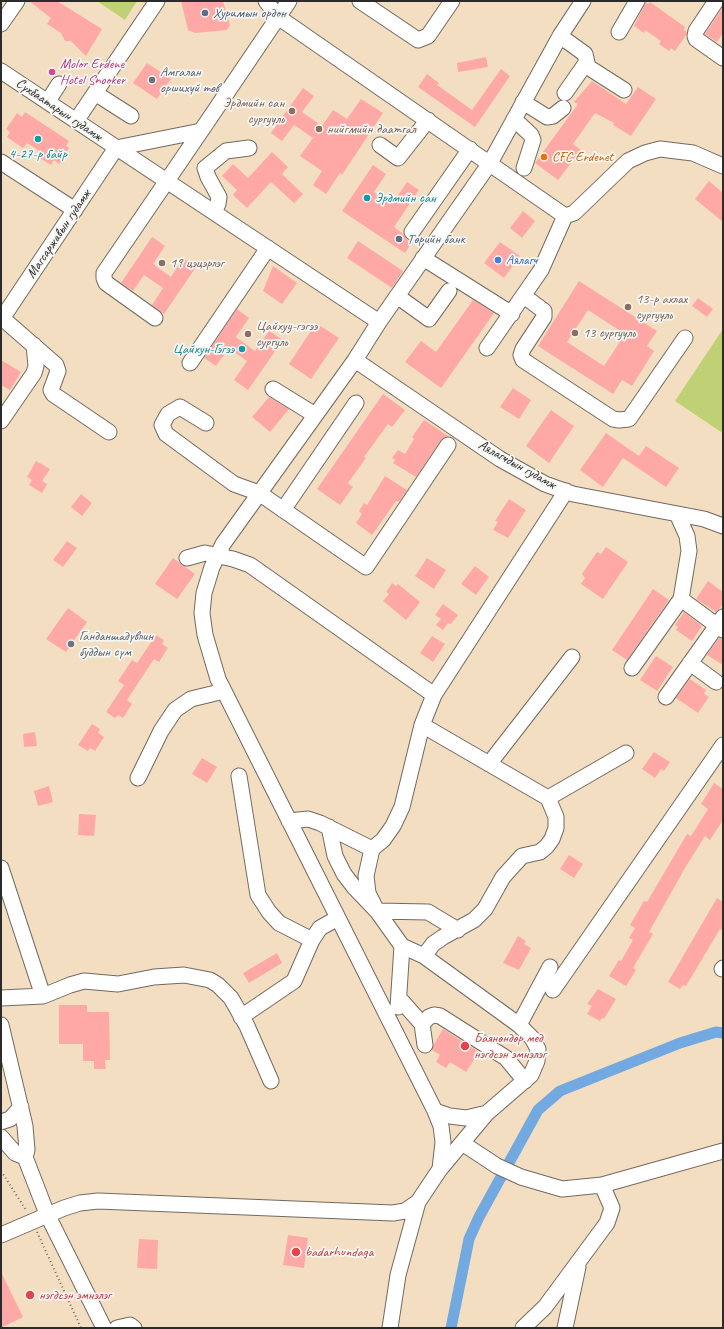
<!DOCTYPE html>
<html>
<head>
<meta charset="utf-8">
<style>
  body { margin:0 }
  #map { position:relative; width:724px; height:1329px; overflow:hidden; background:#f3dec2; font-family:Caveat,sans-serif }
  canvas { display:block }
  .frame { position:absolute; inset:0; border:2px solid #2b2b2b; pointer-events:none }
</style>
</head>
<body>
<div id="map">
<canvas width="724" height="1329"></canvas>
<div class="frame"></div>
</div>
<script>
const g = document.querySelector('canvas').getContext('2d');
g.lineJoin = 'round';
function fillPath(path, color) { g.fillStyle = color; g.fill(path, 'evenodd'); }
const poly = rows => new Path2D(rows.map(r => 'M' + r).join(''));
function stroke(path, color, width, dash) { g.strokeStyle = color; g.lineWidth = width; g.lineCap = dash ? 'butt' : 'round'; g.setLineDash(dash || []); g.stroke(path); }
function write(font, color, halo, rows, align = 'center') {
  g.font = font + ' Caveat,sans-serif'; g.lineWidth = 3.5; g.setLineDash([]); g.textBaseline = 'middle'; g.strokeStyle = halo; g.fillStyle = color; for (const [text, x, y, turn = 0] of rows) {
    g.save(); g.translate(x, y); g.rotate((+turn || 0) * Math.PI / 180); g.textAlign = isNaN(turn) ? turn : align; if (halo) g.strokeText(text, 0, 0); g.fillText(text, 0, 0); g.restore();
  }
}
fillPath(poly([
  [97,1,137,1,125,20],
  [723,329,723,429,721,432,675,401]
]), '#bfd174');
stroke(poly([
  [451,1328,469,1239,479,1217,538,1110,560,1091,680,1043,716,1032,723,1033]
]), '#71a9e0', 11);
fillPath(poly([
  [29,1,57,1,102,29,86,56,71,41,65,41,61,33,47,24,51,18],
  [181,1,223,1,230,25,227,30,195,33,188,30],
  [646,2,648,4,650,2,685,27,684,30,687,32,686,35,675,51,671,48,669,51,659,44,661,41,645,30,644,33,634,26],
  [723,7,723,33,717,42,705,34],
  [486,57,488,67,458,72,457,63],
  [147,63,171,79,157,99,133,83],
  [501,69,510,76,475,127,418,87,427,74,439,83,437,85,472,110],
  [592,81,626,104,638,87,656,99,631,136,613,125,614,123,595,113,573,144,581,150,558,180,535,163,578,104,574,102],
  [303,88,314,96,302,112,322,126,333,110,347,119,361,99,383,113,342,175,340,173,326,194,313,185,322,171,300,156,313,138,294,125,282,141,271,133],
  [25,112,69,141,66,146,69,148,59,164,54,160,51,165,38,157,41,152,27,143,23,148,7,137,10,132,6,129,17,113,22,117],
  [272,152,288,167,282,174,303,194,294,203,271,182,247,208,233,195,237,190,222,176,233,164,248,178],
  [373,165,386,174,374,192,392,204,407,182,419,190,394,227,403,234,407,240,413,241,405,253,342,211],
  [709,181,723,193,723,222,695,199],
  [523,211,535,221,522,238,510,228],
  [152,237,165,246,153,264,171,277,183,258,196,267,164,314,152,305,163,288,144,275,133,291,121,283],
  [358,241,403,271,392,288,347,258],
  [500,242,520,256,504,278,484,263],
  [273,266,297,283,282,304,263,291],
  [579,281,657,331,647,346,654,351,632,386,622,380,613,394,538,346],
  [588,310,625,334,604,366,567,342],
  [698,298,713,309,707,317,692,306],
  [473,300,494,313,441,388,405,362,421,341,436,352],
  [237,309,249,318,236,337,255,351,269,331,283,340,248,390,234,380,247,361,229,348,216,366,204,358],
  [316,323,339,338,311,379,289,364],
  [1,360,21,372,10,390,1,385],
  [513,388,531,400,519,419,500,407],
  [383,394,405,410,392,427,388,424,364,457,366,458,348,483,353,487,340,505,317,489],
  [269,397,289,409,270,432,252,417],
  [551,410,574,426,549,463,526,446],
  [424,420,448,436,441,440,416,477,393,463,395,460,392,458,398,450,405,454,414,439,412,437],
  [606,433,639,456,646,446,679,468,666,487,623,458,603,487,580,470],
  [36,461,50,469,42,481,47,484,42,493,29,485,32,480,27,477],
  [385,476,407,490,399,502,396,501,372,535,356,523,362,514,359,511,364,503,367,505],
  [81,494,92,503,82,516,71,507],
  [509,499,526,510,508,538,493,530,498,522,495,521],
  [67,541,77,548,63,567,53,560],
  [606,547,628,562,603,599,581,584,585,578,582,574,597,552,601,554],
  [173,558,195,574,177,599,155,584],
  [427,558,446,570,434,589,415,576],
  [475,566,489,577,476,595,461,584],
  [708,581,723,592,723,604,716,612,696,599],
  [392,583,396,586,398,584,420,602,406,620,383,601,389,594,386,592],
  [653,589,669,600,627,660,612,650],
  [443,604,458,615,451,624,448,623,443,630,436,625,441,619,435,615],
  [68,608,87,622,66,652,46,639],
  [684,612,702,626,692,641,676,630,678,627,675,625],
  [156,635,164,640,162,644,168,648,159,662,154,659,127,700,132,704,123,718,118,715,115,718,106,712,124,685,118,681,132,660,137,663],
  [432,636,445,644,433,662,420,653],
  [719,638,723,639,723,665,707,655],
  [656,656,673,667,657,691,640,680],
  [690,679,706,690,704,694,709,697,698,713,676,698],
  [92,724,100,729,98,733,104,737,95,751,90,748,88,751,78,745],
  [35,732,37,746,24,747,23,734],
  [654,752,670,762,664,771,661,769,655,778,642,769],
  [202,758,217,767,207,783,192,774],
  [714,783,723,789,723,820,710,840,705,836,685,868,649,932,653,934,633,968,636,970,626,986,609,976,619,960,621,961,633,940,629,938,635,928,630,925,644,901,647,902,687,834,691,836,708,809,701,804],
  [49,786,53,802,38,806,34,791],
  [79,814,96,815,94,836,78,835],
  [569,855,583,864,574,878,560,869],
  [717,898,723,902,723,931,720,929,686,986,683,985,680,989,668,982],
  [518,936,526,941,524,944,531,948,519,970,503,963],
  [277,953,282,963,249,983,243,973],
  [598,989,616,999,604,1019,602,1018,600,1021,587,1014,592,1006,587,1004],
  [59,1005,87,1005,87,1012,109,1012,110,1060,105,1060,106,1069,94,1069,94,1061,83,1061,83,1044,59,1044],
  [443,1029,479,1052,466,1072,450,1062,446,1068,436,1062,440,1055,432,1050,434,1044],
  [288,1235,308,1238,304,1268,283,1265],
  [139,1239,158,1240,157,1269,137,1268],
  [1,1272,23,1317,1,1328]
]), '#ffa9a6');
const minor = poly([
  [266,1,278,17,565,216,574,213,628,161,645,153,660,149,693,153,723,166],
  [360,1,418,40,428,36,452,1],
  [716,1,696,31,695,36,696,39,723,58],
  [1,24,17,1],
  [619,32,637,1],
  [560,36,585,54,588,67,624,90],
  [1,71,379,322],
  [95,93,131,116],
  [565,93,586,63],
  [48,101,59,84],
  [523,102,547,117,553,116,563,108],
  [514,119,531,135,533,140,524,168],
  [76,121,157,1],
  [380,145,398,158,428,120],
  [116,148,201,131,289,1],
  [1,162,75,210],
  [214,212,218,204,219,197,208,177,205,168,226,151,249,148],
  [412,232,470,149],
  [423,258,512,314],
  [397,296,429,319,449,291],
  [524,296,544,311,544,317,523,349,521,355,523,360,613,419,619,420,629,419,685,338],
  [2,318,56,365,58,371,51,390,53,394,109,432],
  [155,318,106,283,104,278,104,273,201,131],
  [1,320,116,148],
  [487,348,541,270,565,216],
  [355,360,500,459,545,484,573,494,704,519,723,526],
  [190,363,268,248],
  [273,389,315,415],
  [1,421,34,373,36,366,34,345],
  [206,423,180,407,168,414,162,425,166,434,234,484,259,493,366,567,448,445],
  [283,510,356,403],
  [187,558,205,553,233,559,250,565,434,695,566,491],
  [681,599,723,630],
  [690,663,716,682],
  [632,668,681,599,689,551,687,536,677,514],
  [666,697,723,617],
  [422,725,434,695],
  [489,764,572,657],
  [239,776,258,895,269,912,279,923,312,940],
  [138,778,161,731,175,710,191,699,224,691],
  [289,821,308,819,320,823,372,849,383,840,393,826,402,807,422,725,548,798,626,753],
  [329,827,335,856,344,874,354,887,377,911,428,912,458,930],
  [372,849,366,876,368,893,377,911,402,946,424,956,519,1025,532,1038,538,1049,537,1061,531,1075,487,1113,441,1168],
  [1,868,43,996],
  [424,956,433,944,443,937,474,920,485,909,503,877,522,856,540,852,547,846,552,839,556,828,556,817,548,798],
  [722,969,723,968],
  [553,990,723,745],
  [1,998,43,996,70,985,84,981,118,984,154,977,184,975,210,980,218,985,231,998,247,1026,271,1081],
  [399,998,422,1024,429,1017,434,1015,440,1016,506,1058,525,1081],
  [398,1007,402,946],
  [241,1017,294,981,312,940,320,928,338,918],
  [422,1024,425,1045],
  [1,1025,25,1126,27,1150,25,1157,47,1214,104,1328],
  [519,1025,550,967],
  [435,1111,450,1116,466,1118,487,1113],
  [1,1122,10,1119,21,1107],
  [1,1137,15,1153,25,1157],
  [462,1143,497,1166,521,1177,562,1189,602,1185,723,1151],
  [1,1235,64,1208,80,1203,98,1201,393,1213,405,1211,418,1202,440,1169,443,1142,441,1126,435,1111,218,679,205,635,202,613,204,593,212,567,223,544,355,360,379,322,490,163,560,36,583,1],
  [117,1328,130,1325,134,1328],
  [390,1328,398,1275,418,1202],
  [523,1328,545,1307,607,1223,612,1208,602,1185],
  [565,1328,578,1267]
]);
stroke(minor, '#716a60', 17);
stroke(poly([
  [1,1171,26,1210],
  [37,1232,81,1328]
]), '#716a60', 2, [1, 3]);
stroke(minor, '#fff', 15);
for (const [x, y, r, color] of [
  [205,13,4,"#5c6f8a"],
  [52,72,4,"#d1479c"],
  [152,80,4,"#6b7280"],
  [292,111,4,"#8d6e63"],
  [319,129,4,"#8d6e63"],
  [38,139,4,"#0f9aa8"],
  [544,157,4,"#e8710a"],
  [367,198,4,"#0f9aa8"],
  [399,239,4,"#5c6f8a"],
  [498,260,4,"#3f7fe0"],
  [162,263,4,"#8d6e63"],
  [628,307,4,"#8d6e63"],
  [575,333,4,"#8d6e63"],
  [248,334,4,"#8d6e63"],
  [242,349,4,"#0f9aa8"],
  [71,644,4,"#6b7280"],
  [465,1046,5,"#e0444e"],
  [296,1252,5,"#e0444e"],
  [30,1295,5,"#e0444e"]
]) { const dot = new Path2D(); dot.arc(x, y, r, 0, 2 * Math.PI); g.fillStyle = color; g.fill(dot); stroke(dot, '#f6f6f2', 1.5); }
write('14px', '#4e5e75', '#f6f6f2', [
  ["Хуримын ордон",213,13],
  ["Төрийн банк",407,239]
], 'left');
write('14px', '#b23c85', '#f6f6f2', [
  ["Molor Erdene",60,64],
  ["Hotel Snooker",60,80]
], 'left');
write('14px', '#5b616d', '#f6f6f2', [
  ["Амгалан",160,72],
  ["оршихуй төв",160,88],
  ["Ганданшадүвлин",79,636],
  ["буддын сүм",79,652]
], 'left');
write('14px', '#785e54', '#f6f6f2', [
  ["Эрдмийн сан",284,103,"right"],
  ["сургууль",284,119,"right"],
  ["нийгмийн даатгал",327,129],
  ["19 цэцэрлэг",170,263],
  ["13-р ахлах",636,299],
  ["сургууль",636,315],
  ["Цайхуу-гэгээ",256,326],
  ["сургуль",256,342],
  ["13 сургууль",583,333]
], 'left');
write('14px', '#2b2b2b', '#f6f6f2', [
  ["Сүхбаатарын гудамж",59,110,34],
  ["Магсаржавын гудамж",59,234,-56],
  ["Аялагчдын гудамж",517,465,29]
]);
write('14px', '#0d838f', '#f6f6f2', [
  ["4-27-р байр",38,154],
  ["Эрдмийн сан",375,198,"left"],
  ["Цайхун-Гэгээ",234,349,"right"]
]);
write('14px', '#c56008', '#f6f6f2', [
  ["CFC Erdenet",552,157]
], 'left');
write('14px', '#366cbe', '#f6f6f2', [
  ["Аялагч",506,260]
], 'left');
write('14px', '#be3a42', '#f6f6f2', [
  ["Баянөндөр мед",474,1038],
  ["нэгдсэн эмнэлэг",474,1054],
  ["badarhundaga",305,1252],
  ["нэгдсэн эмнэлэг",39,1295]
], 'left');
</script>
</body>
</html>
